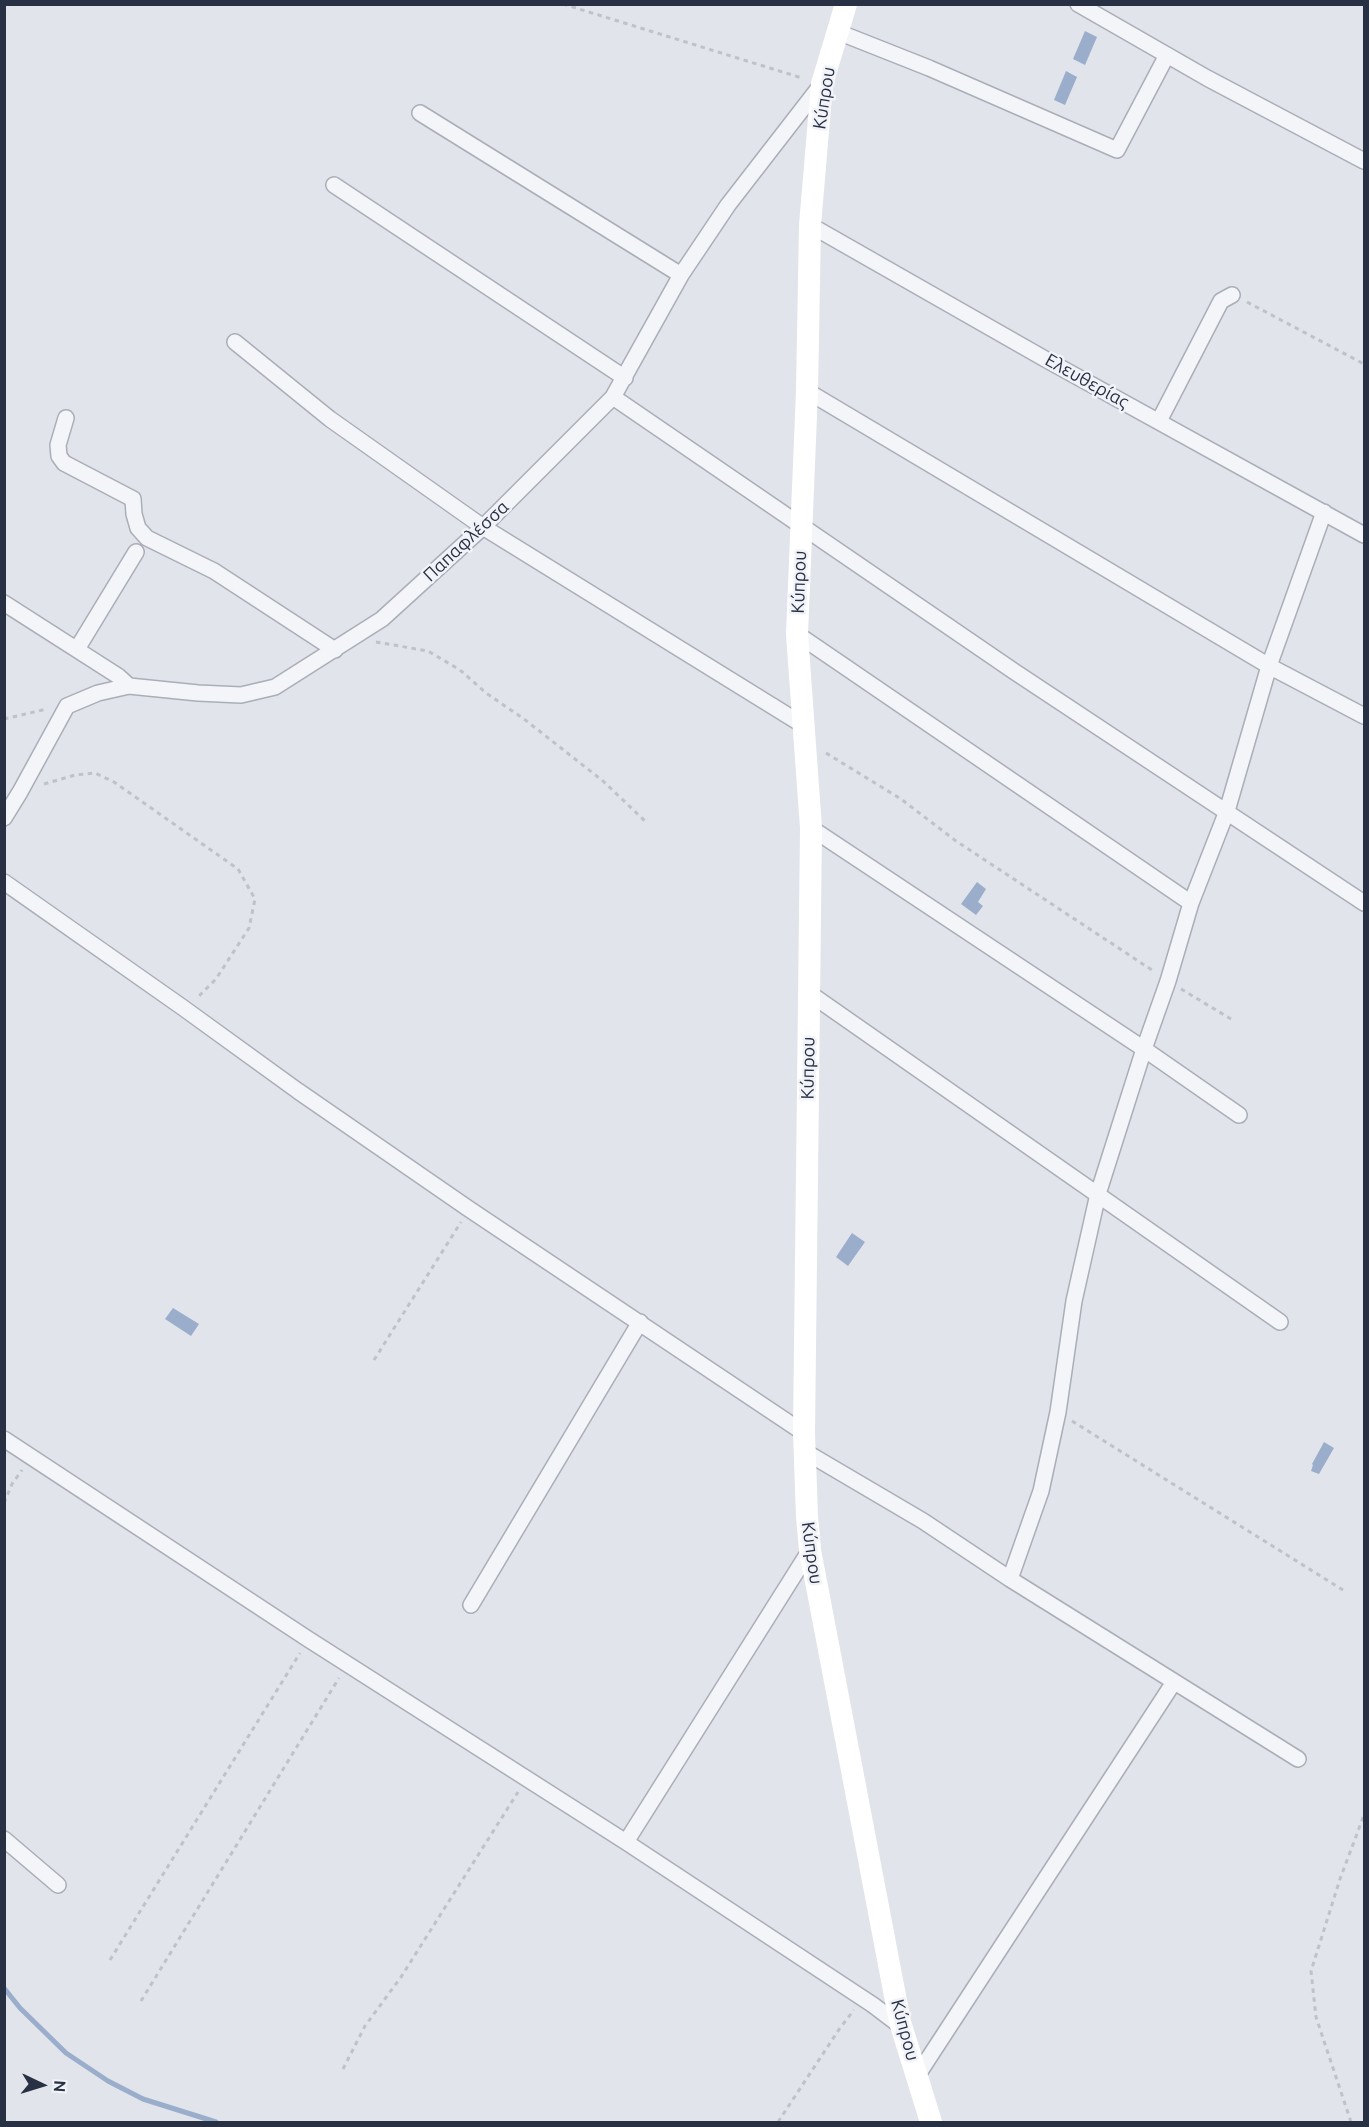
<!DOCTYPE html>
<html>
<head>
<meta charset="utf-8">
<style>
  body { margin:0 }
  #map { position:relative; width:1369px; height:2127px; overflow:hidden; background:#e1e4ea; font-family:Ubuntu,sans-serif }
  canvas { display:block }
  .frame { position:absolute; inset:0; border:6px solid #283043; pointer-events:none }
  .north { position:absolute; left:12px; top:2055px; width:60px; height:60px; -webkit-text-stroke:4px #f1f3f8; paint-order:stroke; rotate:94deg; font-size:16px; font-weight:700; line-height:24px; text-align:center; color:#283043 }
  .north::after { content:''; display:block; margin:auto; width:21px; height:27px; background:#283043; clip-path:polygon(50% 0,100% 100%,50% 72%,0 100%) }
</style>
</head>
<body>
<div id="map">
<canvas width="1369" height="2127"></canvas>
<div class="frame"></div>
<div class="north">N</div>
</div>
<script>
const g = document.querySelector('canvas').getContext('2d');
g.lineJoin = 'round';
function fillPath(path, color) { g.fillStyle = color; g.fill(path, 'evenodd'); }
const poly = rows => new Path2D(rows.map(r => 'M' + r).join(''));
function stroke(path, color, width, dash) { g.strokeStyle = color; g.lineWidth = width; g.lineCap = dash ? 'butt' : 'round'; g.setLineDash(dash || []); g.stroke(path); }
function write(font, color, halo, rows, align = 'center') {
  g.font = font + ' Ubuntu,sans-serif'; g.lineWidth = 5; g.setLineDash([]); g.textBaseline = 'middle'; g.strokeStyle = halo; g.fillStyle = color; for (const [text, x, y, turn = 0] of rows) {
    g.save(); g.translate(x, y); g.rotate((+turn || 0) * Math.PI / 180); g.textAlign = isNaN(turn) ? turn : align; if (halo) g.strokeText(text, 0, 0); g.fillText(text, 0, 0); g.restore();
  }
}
fillPath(poly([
  [1085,31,1097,37,1085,65,1073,59],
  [1066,71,1077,77,1065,105,1054,100],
  [977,882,986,889,978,902,983,906,976,915,961,904],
  [852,1233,865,1242,848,1266,836,1257],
  [173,1308,199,1324,191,1336,165,1319],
  [1324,1442,1334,1448,1319,1474,1311,1471,1313,1465,1312,1464]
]), '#9aaecc');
stroke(poly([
  [4,1988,20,2008,66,2053,108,2081,143,2099,216,2122]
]), '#9aaecc', 5);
const street = poly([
  [1078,4,1207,78,1364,161],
  [838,32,929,68,1117,150,1167,55],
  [420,113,681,275],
  [334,185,625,378],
  [810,225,1045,359,1364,535],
  [235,342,330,419,483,527,803,725],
  [807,391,1269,666,1364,716],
  [613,397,1015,672,1364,903],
  [66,418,58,445,59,456,64,463,133,499,134,514,138,528,147,538,214,571,335,650],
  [1159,421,1221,301,1232,295],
  [4,603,118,676,129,686],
  [797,634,1191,903],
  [77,649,136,552],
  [4,818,20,792,67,706,98,693,129,686,198,693,241,695,275,687,382,619,483,527,613,397,681,275,728,205,821,85],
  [811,828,1144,1049,1239,1115],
  [4,882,182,1007,298,1091,469,1209,804,1433],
  [809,993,1280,1322],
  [4,1439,308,1639,626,1842,873,2005,902,2027],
  [804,1451,923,1521,1010,1579,1298,1759],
  [1010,1579,1041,1491,1058,1412,1074,1301,1098,1194,1144,1049,1168,981,1191,903,1227,811,1269,666,1324,512],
  [471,1605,640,1322],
  [4,1839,58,1885],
  [626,1842,810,1550],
  [917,2076,1174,1682]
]);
stroke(street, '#aaaeb8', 18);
stroke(poly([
  [563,4,802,78],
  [1247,302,1364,364],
  [376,642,428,651,460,670,486,693,524,719,603,781,646,822],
  [4,719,47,709],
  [826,753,901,799,956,841,1155,972],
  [44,784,75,775,95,773,114,782,238,869,255,899,249,928,216,979,197,998],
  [1181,989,1231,1019],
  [374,1360,461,1222],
  [1072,1421,1343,1590],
  [4,1503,12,1484,22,1470],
  [110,1960,300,1653],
  [141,2001,339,1678],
  [343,2069,365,2026,401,1977,518,1792],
  [778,2122,840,2028,854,2010],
  [1351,2122,1316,2017,1311,1971,1340,1879,1364,1815]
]), '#bfc2c9', 3, [4.5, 4.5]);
stroke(street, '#f4f5f8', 15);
stroke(poly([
  [846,4,822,84,810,225,807,391,797,634,811,828,804,1433,807,1516,810,1550,900,2022,931,2122]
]), '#fff', 22);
write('18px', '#283043', '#f1f3f8', [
  ["Κύπρου",824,98,-81],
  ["Ελευθερίας",1087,381,29],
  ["Παπαφλέσσα",466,541,-43],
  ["Κύπρου",799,582,-88],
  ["Κύπρου",808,1068,-89],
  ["Κύπρου",812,1553,82],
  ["Κύπρου",905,2030,75]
]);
</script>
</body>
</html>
